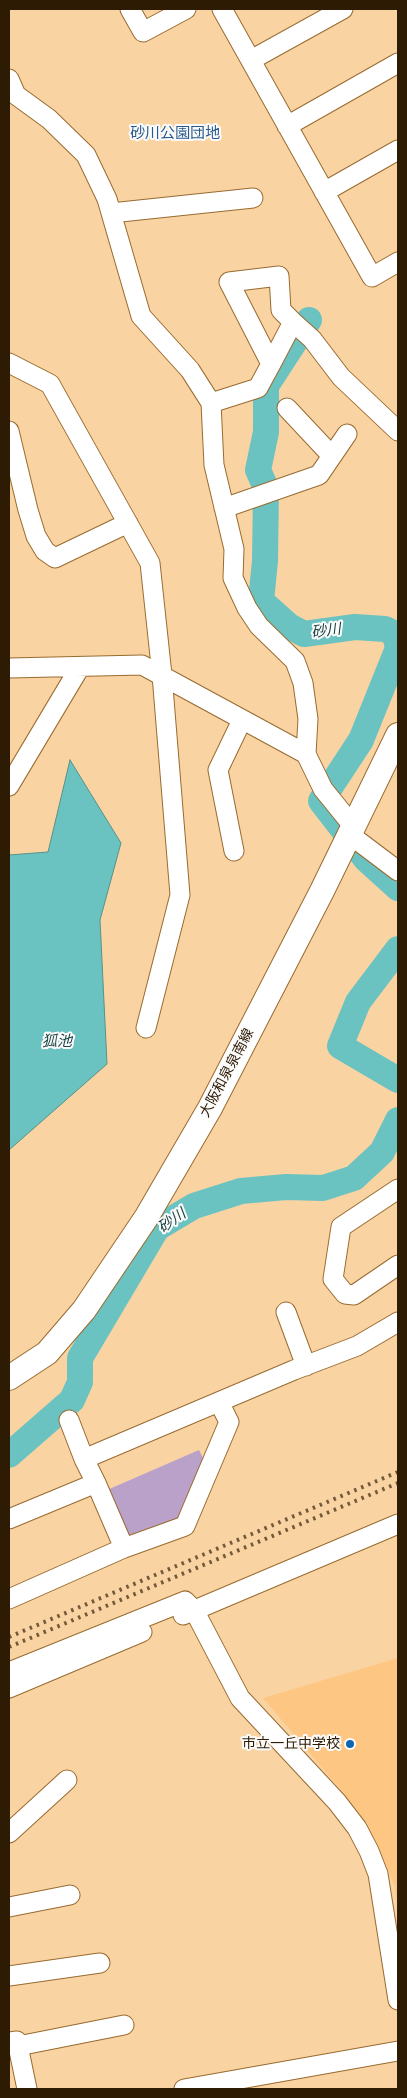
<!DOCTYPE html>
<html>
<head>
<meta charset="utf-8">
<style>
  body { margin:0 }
  #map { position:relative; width:407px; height:2098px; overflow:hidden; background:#fad3a3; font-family:Literata,serif }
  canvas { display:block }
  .frame { position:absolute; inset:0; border:10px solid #2d1b03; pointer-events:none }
</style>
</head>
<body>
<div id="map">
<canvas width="407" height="2098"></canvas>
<div class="frame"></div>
</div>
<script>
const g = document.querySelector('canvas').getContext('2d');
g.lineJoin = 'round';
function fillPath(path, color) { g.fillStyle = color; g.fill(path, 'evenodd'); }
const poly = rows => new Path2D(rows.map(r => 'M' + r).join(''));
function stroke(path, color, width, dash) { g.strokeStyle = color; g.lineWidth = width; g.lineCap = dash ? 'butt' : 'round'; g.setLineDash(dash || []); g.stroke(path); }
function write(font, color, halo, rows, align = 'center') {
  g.font = font + ' Literata,"Noto Sans JP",serif'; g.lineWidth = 4; g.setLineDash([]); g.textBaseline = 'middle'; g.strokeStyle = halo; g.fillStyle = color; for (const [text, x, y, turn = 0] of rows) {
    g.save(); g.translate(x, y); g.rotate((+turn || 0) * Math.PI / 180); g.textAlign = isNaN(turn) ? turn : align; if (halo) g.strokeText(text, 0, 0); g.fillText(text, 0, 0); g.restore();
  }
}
fillPath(poly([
  [398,1658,398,1908,395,1887,379,1847,341,1790,263,1698]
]), '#fdc783');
fillPath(poly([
  [199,1450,205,1462,180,1519,134,1537,126,1534,107,1490]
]), '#baa1ca');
const water = poly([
  [70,760,121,843,100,920,107,1064,9,1150,9,855,48,852,70,760]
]);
fillPath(water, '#6ac3c0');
stroke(water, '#589187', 1);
stroke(poly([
  [309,320,266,386,266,432,258,470,266,488,265,561,261,601,289,626,304,634,355,627,385,629,395,634,398,648,361,740,321,801,366,859,398,888],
  [398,949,358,1002,340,1046,398,1080],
  [9,1455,72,1400,80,1382,80,1358,157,1228,194,1206,241,1191,286,1187,323,1188,354,1178,382,1152,398,1120]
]), '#6ac3c0', 26);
const minor = poly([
  [130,9,143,32,186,9],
  [222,9,372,277,398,262],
  [251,60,343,9],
  [9,79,16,95,49,119,86,155,107,199,141,316,190,370,211,403,214,465,234,549,233,578,247,608,259,626,295,661,303,683,308,719,306,754,323,789,353,826],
  [287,126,398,63],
  [324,192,398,150],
  [111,213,253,198],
  [293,322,312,339,341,377,398,431],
  [9,363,50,384,150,563,162,675,180,895,146,1028],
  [211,403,258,388,271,364,293,322,281,310,279,276,229,282,271,364],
  [287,408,332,456],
  [9,431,28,510,36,536,45,551,55,558,128,523],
  [224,508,319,475,347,434],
  [9,668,142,665,306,754],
  [9,786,80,667],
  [349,834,398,871],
  [234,851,218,770,242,720],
  [398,1189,341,1227,333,1279,345,1294,354,1295,398,1265],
  [286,1312,306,1366],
  [69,1420,84,1459],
  [96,1483,124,1548,185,1526,229,1422,219,1402],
  [9,1519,96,1483,84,1459,294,1370,357,1346,398,1322],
  [9,1599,124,1548],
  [183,1615,398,1524],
  [9,1672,185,1601,194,1610,240,1698,337,1802,357,1828,369,1851,378,1874,398,2000],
  [9,1688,142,1632],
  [9,1833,67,1780],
  [9,1907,70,1895],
  [9,1976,100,1963],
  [10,2042,17,2041,27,2089],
  [18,2046,124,2025],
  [184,2089,398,2051]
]);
const major = poly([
  [9,1378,47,1353,84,1310,146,1218,210,1108,322,891,398,735]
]);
stroke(minor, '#986b2f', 21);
stroke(major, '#986b2f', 26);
stroke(minor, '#fff', 19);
stroke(major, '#fff', 24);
stroke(poly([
  [9,1637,398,1472],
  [9,1647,398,1483]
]), '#725939', 4, [2.5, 5]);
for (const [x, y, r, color] of [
  [350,1744,5,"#0e66b3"]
]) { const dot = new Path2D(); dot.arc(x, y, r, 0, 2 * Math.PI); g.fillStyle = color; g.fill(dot); stroke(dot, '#fbfbfb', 2); }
write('14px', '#2d1b03', '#fbfbfb', [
  ["大阪和泉泉南線",227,1073,-62]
]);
write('14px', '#2d1b03', '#fbfbfb', [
  ["市立一丘中学校",340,1744]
], 'right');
write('15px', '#295a8d', '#fbfbfb', [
  ["砂川公園団地",175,134]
]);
write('italic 15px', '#1b4443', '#fbfbfb', [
  ["砂川",326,631,-7],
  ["狐池",57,1042],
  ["砂川",172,1221,-35]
]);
</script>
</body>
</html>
